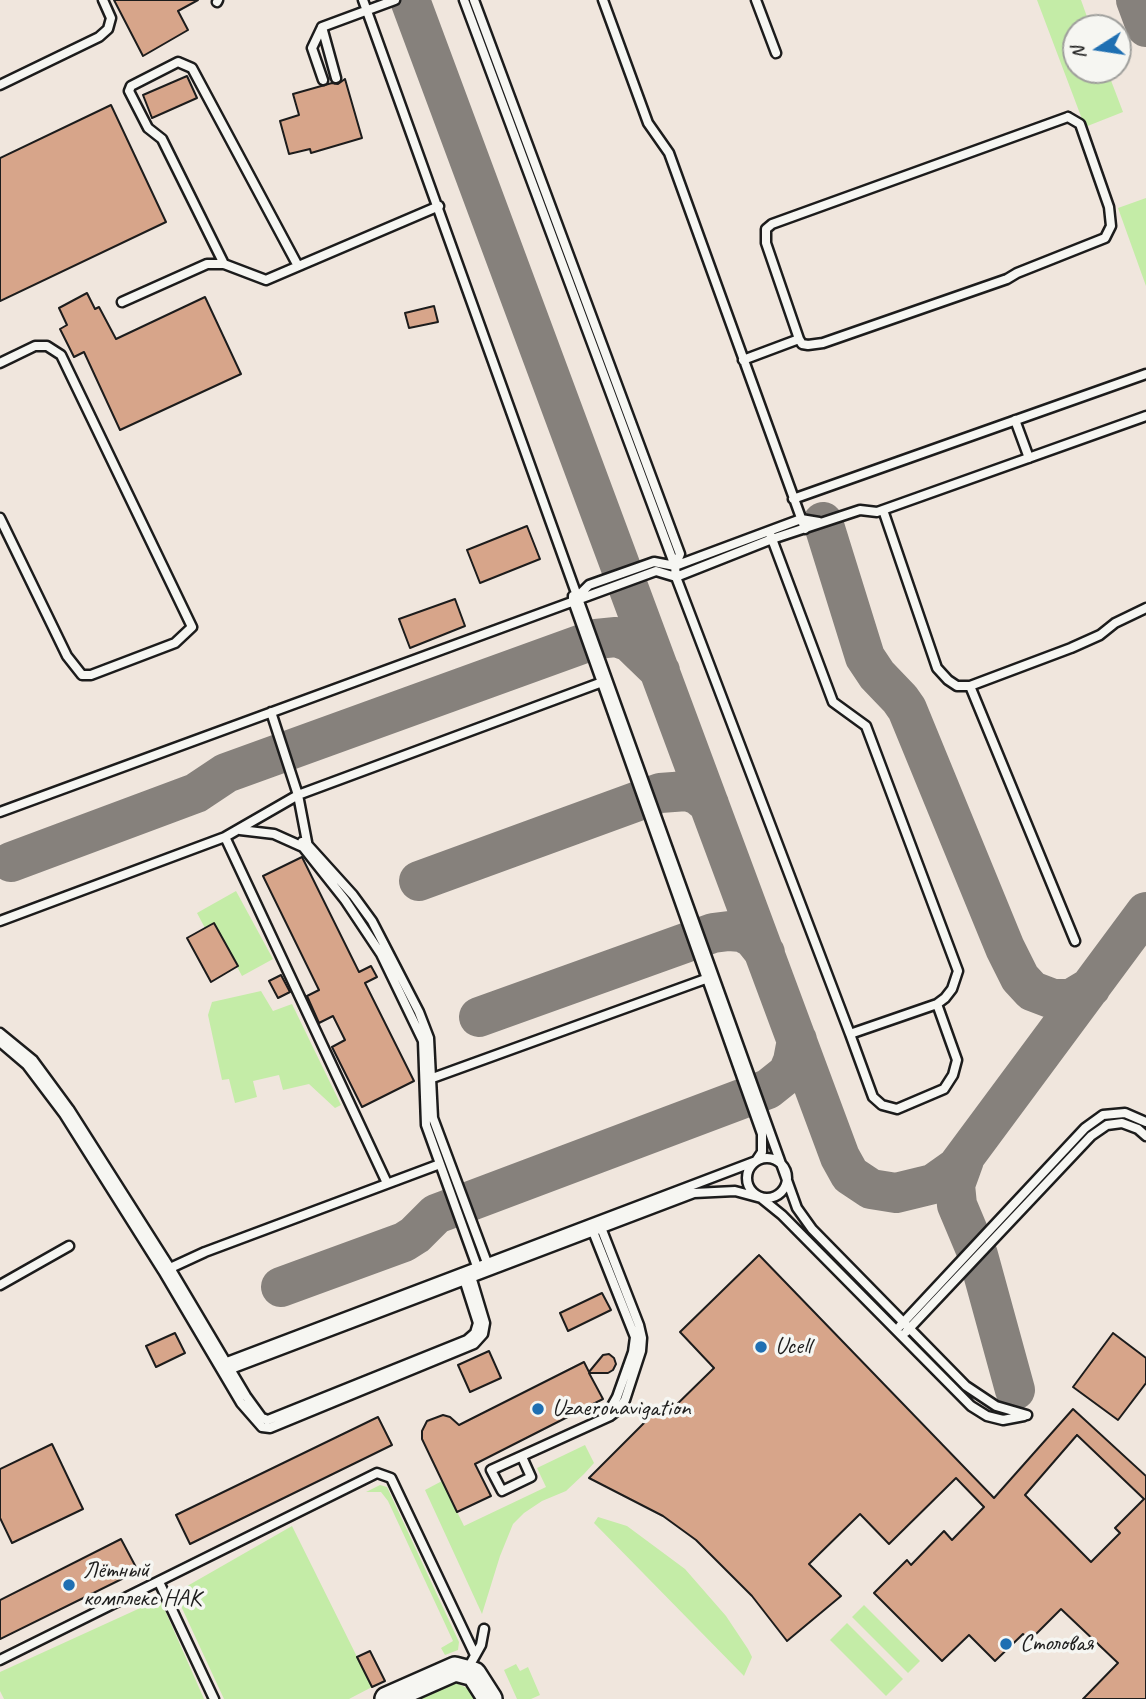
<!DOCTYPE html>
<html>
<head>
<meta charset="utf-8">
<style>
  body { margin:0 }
  #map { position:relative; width:1146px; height:1699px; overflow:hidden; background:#f0e6dd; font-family:Caveat,sans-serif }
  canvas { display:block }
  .north { position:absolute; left:1062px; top:14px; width:70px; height:70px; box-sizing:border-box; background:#f6f6f2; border:2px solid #9f9f9c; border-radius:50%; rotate:258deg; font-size:19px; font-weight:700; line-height:28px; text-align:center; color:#1c1c1c }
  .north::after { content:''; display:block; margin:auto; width:24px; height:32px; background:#1f6fb2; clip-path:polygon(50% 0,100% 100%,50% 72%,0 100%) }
</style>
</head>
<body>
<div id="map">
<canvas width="1146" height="1699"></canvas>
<div class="north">N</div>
</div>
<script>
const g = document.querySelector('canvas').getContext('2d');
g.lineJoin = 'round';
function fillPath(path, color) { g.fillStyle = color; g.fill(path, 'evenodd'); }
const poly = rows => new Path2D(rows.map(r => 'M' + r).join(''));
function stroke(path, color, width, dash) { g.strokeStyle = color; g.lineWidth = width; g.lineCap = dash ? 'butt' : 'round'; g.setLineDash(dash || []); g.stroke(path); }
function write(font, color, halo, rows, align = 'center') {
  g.font = font + ' Caveat,sans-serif'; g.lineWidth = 7; g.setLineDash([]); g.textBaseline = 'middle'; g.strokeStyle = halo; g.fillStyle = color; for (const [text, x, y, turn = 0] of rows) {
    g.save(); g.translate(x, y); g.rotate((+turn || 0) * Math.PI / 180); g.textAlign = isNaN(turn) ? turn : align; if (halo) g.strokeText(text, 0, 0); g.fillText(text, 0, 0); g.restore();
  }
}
fillPath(poly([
  [1037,0,1081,0,1091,28,1076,28,1076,70,1107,70,1123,112,1085,127],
  [1146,198,1146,286,1118,208],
  [236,891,273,959,242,976,214,924,205,928,197,913],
  [261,991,273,1011,292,1004,341,1105,335,1108,309,1084,283,1090,279,1075,253,1081,257,1097,235,1103,229,1079,222,1080,208,1015,212,1002],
  [585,1445,594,1463,584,1474,566,1491,542,1501,524,1513,513,1524,500,1556,482,1614,425,1490,442,1481,464,1526,546,1487,537,1468],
  [380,1485,387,1487,459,1642,458,1650,445,1655,441,1648,453,1641,388,1501,381,1492,366,1492],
  [598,1517,627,1526,685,1569,726,1616,748,1649,752,1657,744,1676,594,1523],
  [292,1526,372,1687,349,1699,224,1699,175,1593],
  [160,1599,204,1699,4,1699,0,1691,0,1672],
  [864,1605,920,1661,908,1673,852,1617],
  [847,1623,903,1679,886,1696,830,1640],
  [516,1664,520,1671,528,1667,540,1695,531,1699,517,1699,504,1670],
  [456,1683,467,1688,476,1699,415,1699,447,1685]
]), '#c4eca7');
stroke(poly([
  [410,0,840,1157,850,1175,871,1189,896,1193,933,1184,957,1167,1146,912],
  [1136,0,1146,27],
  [823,522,865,657,877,675,900,699,907,709,1005,948,1020,978,1032,991,1053,999,1071,999,1091,987],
  [11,862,196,793,226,773,596,639,616,637,630,642,660,671],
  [419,881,660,793,687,791,698,795,709,804],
  [479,1017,713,933,729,931,742,932,753,938,765,953],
  [964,1160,955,1185,957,1205,978,1255,1015,1390],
  [281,1287,404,1242,415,1235,436,1214,768,1089,788,1073,793,1061,797,1040]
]), '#86817c', 40);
const building = poly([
  [114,0,198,0,178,11,188,30,143,56,114,0],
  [187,76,197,98,152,118,143,95,187,76],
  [345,79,362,138,311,153,310,149,289,154,280,121,299,115,293,94,332,83,338,84,345,79],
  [111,105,166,222,0,301,0,158,111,105],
  [87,293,95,309,99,307,116,339,205,297,241,374,120,430,84,352,74,357,60,329,67,325,59,308,87,293],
  [434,306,438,322,409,328,405,313,434,306],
  [527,526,540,559,480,583,467,550,527,526],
  [455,599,465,626,410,648,399,619,455,599],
  [302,857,359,972,371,966,377,977,365,983,414,1081,362,1107,332,1047,345,1040,333,1016,319,1023,307,996,319,990,263,876,302,857],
  [214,923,238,966,211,982,187,938,214,923],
  [281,975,290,992,278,998,269,981,281,975],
  [759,1255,994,1498,1073,1409,1146,1476,1146,1699,1083,1699,1118,1663,1061,1609,1030,1640,1023,1634,995,1661,969,1635,942,1661,874,1593,907,1560,911,1565,944,1531,952,1540,984,1507,956,1478,889,1544,860,1514,809,1564,841,1596,787,1641,752,1596,696,1540,663,1516,589,1478,659,1408,666,1415,714,1368,680,1332,759,1255],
  [1077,1435,1144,1499,1115,1528,1120,1533,1091,1562,1025,1495,1077,1435],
  [602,1293,611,1310,568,1331,560,1313,602,1293],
  [175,1333,185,1353,156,1367,146,1346,175,1333],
  [1113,1333,1146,1358,1146,1383,1118,1420,1073,1387,1113,1333],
  [489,1351,501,1378,470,1392,458,1365,489,1351],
  [603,1355,609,1354,614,1358,616,1364,613,1370,608,1373,589,1373,603,1399,475,1464,491,1496,457,1512,422,1439,422,1431,427,1421,443,1415,450,1417,459,1425,584,1362,589,1372,603,1355],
  [378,1417,392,1445,190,1544,176,1515,378,1417],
  [52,1444,83,1509,12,1543,0,1518,0,1469,52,1444],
  [121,1539,138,1571,0,1639,0,1600,121,1539],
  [370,1651,385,1681,372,1687,357,1657,370,1651]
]);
fillPath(building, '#d7a58a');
stroke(building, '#1c1c1c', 2);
const service = poly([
  [363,0,797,1208,812,1229,966,1386,996,1406,1027,1415],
  [464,0,675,566,676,577,850,1034,937,1004,945,998,952,989,958,971,866,726,833,702,769,531],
  [474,0,680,554,675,566],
  [603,0,648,123,669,153,805,529],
  [756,0,776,53],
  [217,2,218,0],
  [322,27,336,78],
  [323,80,312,48,322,27,395,0],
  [0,85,99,37,108,29,111,18,103,0],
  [1068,117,1080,124,1109,207,1111,226,1105,238,1017,273,1007,279,823,343,808,345,802,344,799,339,766,243,766,229,772,224,1068,117],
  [224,264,162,139,148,128,129,91,131,86,178,62,192,68,298,266],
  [122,302,207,264,224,264,266,280,439,206],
  [743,360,799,339],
  [0,363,35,346,47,346,61,355,192,627,175,643,91,675,82,675,67,656,0,518],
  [1015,420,1029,458],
  [793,499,1146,374],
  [883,510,937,668,948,680,957,686,970,686,1071,648,1100,635,1115,623,1146,608],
  [575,599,589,585,654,562,675,566,801,519,819,522],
  [970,686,1075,941],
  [271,712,298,795,308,847],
  [0,812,656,571,676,577,772,539,860,510,877,512,1146,416],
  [240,830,274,834,303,847,345,900,381,954,423,1041,426,1125,479,1272],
  [225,837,387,1183],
  [302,842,306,843,353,895,372,921,419,1012,429,1038,433,1118,489,1268],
  [0,921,225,837,298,795,605,681],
  [0,1033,33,1060,69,1109,170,1268,246,1396,262,1418,268,1420,467,1340,475,1333,478,1323,463,1276],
  [850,1034,873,1097,882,1105,897,1109,944,1089,953,1075,957,1060,937,1004],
  [0,1042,27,1065,64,1114,163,1271,241,1403,262,1427,270,1428,474,1344,483,1334,485,1323,470,1273],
  [427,1080,711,977],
  '747 1178a20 20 0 1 1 40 0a20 20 0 1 1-40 0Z',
  [592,1229,635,1337,633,1352,617,1397,607,1415],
  [166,1270,205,1252,440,1164],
  [0,1285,69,1246],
  [900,1326,1085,1128,1103,1115,1125,1113,1146,1122],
  [906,1332,1091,1136,1107,1125,1122,1123,1138,1129,1146,1136],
  [219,1365,756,1161,762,1152,762,1134,573,601,573,596],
  [223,1372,694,1193,735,1191,761,1198,782,1215,971,1406,987,1416,1003,1420,1024,1416],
  [522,1457,531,1477,502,1491,491,1470,610,1416,619,1409,625,1400,641,1351,642,1338,639,1325,600,1225],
  [159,1582,214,1699],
  [0,1660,377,1473,391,1478,475,1655],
  [467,1670,481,1645,484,1629]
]);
const secondary = poly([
  [387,1699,455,1669,474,1674,490,1699]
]);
stroke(service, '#1c1c1c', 13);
stroke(secondary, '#1c1c1c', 28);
stroke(service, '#f6f6f2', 8);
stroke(secondary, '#f6f6f2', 23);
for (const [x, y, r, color] of [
  [761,1347,7,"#1f6fb2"],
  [538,1409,7,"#1f6fb2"],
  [69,1585,7,"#1f6fb2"],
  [1006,1644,7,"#1f6fb2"]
]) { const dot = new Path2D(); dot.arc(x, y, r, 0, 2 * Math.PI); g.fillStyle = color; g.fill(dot); stroke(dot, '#f6f6f2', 2.5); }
write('24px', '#1c1c1c', '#f6f6f2', [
  ["Ucell",775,1347],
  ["Uzaeronavigation",552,1409],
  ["Лётный",83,1571],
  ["комплекс НАК",83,1599],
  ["Столовая",1020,1644]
], 'left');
</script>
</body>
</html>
